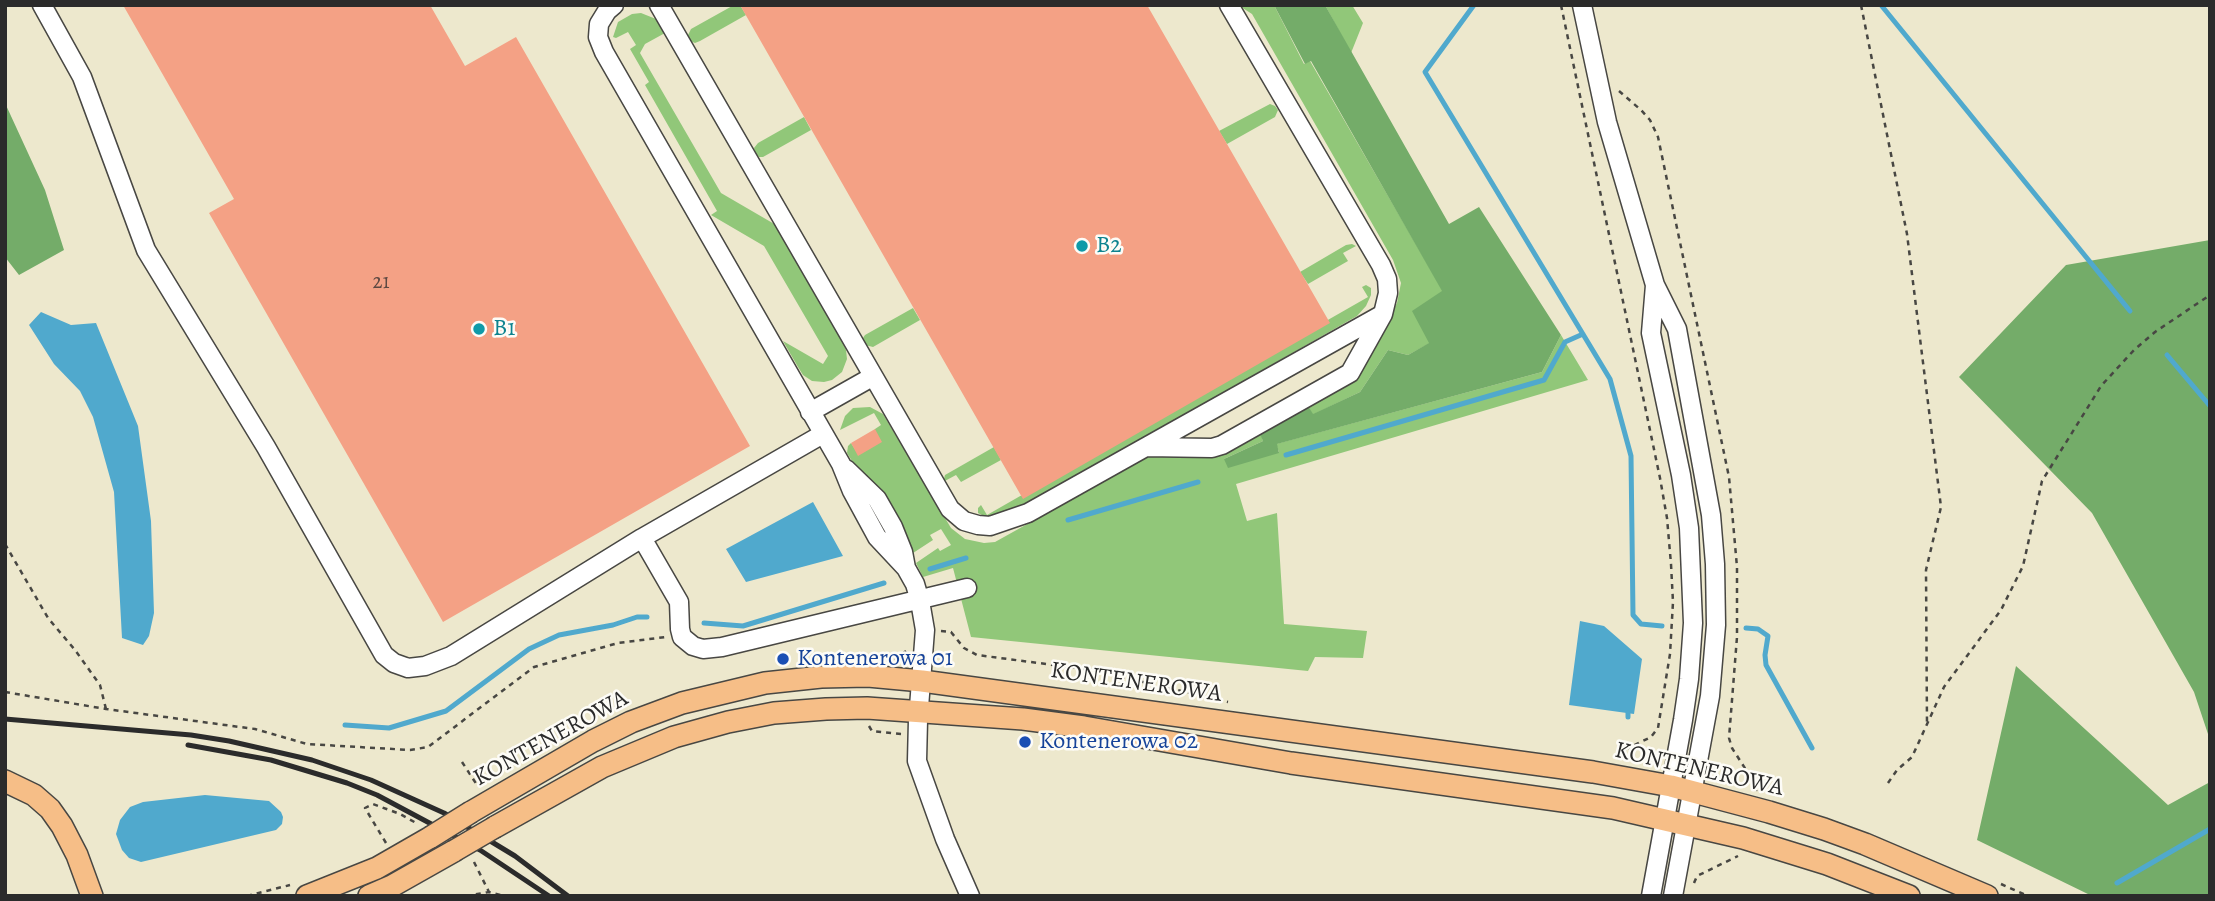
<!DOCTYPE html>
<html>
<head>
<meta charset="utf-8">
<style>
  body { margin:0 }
  #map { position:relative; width:2215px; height:901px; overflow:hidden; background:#ede8cd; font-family:Alegreya,serif }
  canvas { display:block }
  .frame { position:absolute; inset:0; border:7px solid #2b2b2b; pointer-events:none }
</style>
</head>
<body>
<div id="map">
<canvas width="2215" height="901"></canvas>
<div class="frame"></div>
</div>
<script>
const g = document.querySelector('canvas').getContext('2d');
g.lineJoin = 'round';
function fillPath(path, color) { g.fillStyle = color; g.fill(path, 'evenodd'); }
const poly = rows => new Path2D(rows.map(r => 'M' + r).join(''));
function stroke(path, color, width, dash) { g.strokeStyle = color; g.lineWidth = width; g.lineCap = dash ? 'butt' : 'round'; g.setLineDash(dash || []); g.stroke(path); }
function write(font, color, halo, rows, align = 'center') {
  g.font = font + ' Alegreya,serif'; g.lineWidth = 5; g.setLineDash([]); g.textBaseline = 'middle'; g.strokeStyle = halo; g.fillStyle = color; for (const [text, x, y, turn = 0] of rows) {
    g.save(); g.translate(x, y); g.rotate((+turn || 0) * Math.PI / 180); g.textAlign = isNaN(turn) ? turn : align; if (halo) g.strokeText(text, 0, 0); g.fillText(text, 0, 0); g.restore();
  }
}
fillPath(poly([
  [734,5,740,5,746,15,700,41,695,43,690,41,688,35,691,29],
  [1238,5,1274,5,1304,64,1310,61,1443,291,1430,343,1408,355,1388,350,1360,392,1312,415,1308,406,1261,434,1263,441,1224,459,1279,452,1276,444,1542,372,1561,335,1588,380,1236,484,1247,521,1277,513,1284,624,1367,631,1363,658,1315,657,1308,671,971,637,953,568,923,577,916,563,938,548,940,551,951,545,941,529,930,535,933,540,910,555,847,453,848,446,851,443,859,455,875,429,881,425,874,413,840,430,845,416,853,408,870,407,883,414,951,528,965,539,984,543,995,542,1155,453,1218,452,1369,351,1397,303,1401,283,1393,260,1252,14],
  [1325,5,1352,5,1363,23,1351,53],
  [641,13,656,19,665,33,645,44,640,53,721,193,776,225,842,341,846,350,847,359,842,372,832,380,824,382,812,381,803,375,798,367,783,341,823,364,828,356,764,246,711,215,717,211,645,85,649,82,630,49,636,45,628,32,616,38,613,37,618,22,632,14],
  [1270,104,1275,106,1278,110,1275,117,1227,144,1219,131],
  [804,117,811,130,763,157,759,157,755,153,754,148,758,143],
  [1352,244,1356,246,1343,253,1348,261,1308,284,1300,272,1346,245],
  [1366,285,1371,288,1371,295,1366,306,1357,316,1027,505,998,516,984,516,978,513,978,508,981,505,987,515,1368,297,1362,287],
  [913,308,920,320,873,347,865,345,863,338,865,335],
  [994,447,1001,460,961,482,956,475,943,482,945,475]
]), '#91c779');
fillPath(poly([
  [1274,5,1325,5,1449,224,1479,207,1561,335,1542,372,1277,444,1279,453,1228,468,1224,459,1263,441,1260,434,1308,406,1313,414,1360,392,1388,350,1408,355,1429,343,1412,311,1442,291,1311,61,1305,64],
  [5,103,45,190,64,250,19,275,5,257],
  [2210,240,2210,740,2194,692,2092,513,1959,377,2066,265],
  [2016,666,2168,805,2210,782,2210,896,2092,896,1977,840]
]), '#74ac69');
fillPath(poly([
  [41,312,71,325,96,323,138,426,151,521,154,613,149,636,143,645,122,638,114,492,93,417,80,391,54,364,29,325],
  [813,502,843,556,746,582,726,549],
  [1580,621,1604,626,1642,659,1634,714,1569,705],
  [205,795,269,801,281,812,283,817,282,824,276,830,141,862,129,858,122,850,116,834,120,820,130,807,143,802]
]), '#50a9cd');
stroke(poly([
  [1474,5,1425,72,1610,379,1631,456,1633,615,1641,624,1662,626],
  [1881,5,2130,311],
  [2167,355,2210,406],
  [1286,455,1544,380,1565,342,1583,334],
  [1068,520,1198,482],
  [930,569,966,558],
  [704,623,743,626,884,583],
  [1746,628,1758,629,1768,636,1765,655,1766,665,1812,748],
  [1628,717,1628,713],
  [345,725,389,728,446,711,529,649,559,635,613,625,637,617,647,617],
  [2117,883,2210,829]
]), '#50a9cd', 5);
fillPath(poly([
  [123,5,430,5,465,66,516,37,750,446,443,622,209,213,234,199],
  [740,5,1147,5,1330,323,1023,499],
  [875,429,882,442,858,456,851,443]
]), '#f4a185');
const minor = poly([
  [42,5,82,77,146,250,266,447,384,655,394,663,408,668,425,666,451,656,642,538,823,434],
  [614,5,607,11,599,24,598,37,604,52,841,464,852,491,877,537,906,568],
  [659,5,950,509,964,521,978,525,990,526,1028,513,1383,314,1388,293,1387,279,1381,265,1229,5],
  [1582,5,1607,122,1655,285,1677,329,1711,515,1715,564,1716,625,1710,696,1673,896],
  [810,412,872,377],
  [1146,447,1212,448,1222,445,1350,373,1383,314],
  [846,469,877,499,893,527,903,552,906,568,915,584,920,601,925,630,918,720,917,761,945,839,970,896],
  [642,538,679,602,680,629,682,637,693,646,703,649,722,647,967,588],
  [1651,896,1683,720,1689,679,1693,623,1689,528,1681,475,1651,333,1655,285]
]);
const major = poly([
  [5,781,34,795,50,809,62,826,77,855,92,896],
  [471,812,593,741,631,722,682,703,765,683,821,677,868,676,922,681,1593,772,1671,786,1769,812,1824,829,1865,844,1987,896],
  [495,827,602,767,674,737,728,722,774,713,826,709,867,708,1023,719,1084,727,1291,763,1613,808,1743,838,1827,864,1909,896],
  [307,896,377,868,431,837],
  [369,896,392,886,454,851]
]);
stroke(minor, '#484743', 21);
stroke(major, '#484743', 24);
stroke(poly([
  [1561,5,1660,478,1667,518,1671,564,1673,602,1670,654,1658,728,1651,737,1612,756],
  [1861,5,1907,234,1941,507,1926,570,1927,726],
  [1619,91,1641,110,1650,120,1658,137,1729,477,1737,567,1737,637,1729,738,1732,748,1757,787,1756,791],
  [5,544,48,618,75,650,100,685,106,709],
  [941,631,951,632,964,648,977,655,1092,670,1228,702],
  [895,660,906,651],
  [5,692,106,709,255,729,307,744,410,750,428,747,534,667,618,643,666,637],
  [869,726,872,731,901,734],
  [462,762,477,785],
  [1888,783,1897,770,1912,757,1944,687,2001,610,2023,566,2042,481,2101,386,2134,350,2155,332,2210,295],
  [386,843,365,808,373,804,400,814,418,824],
  [474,862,489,892],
  [1694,883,1697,876,1738,856],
  [2001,884,2028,896],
  [247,896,290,885],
  [466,896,489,892,504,896]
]), '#484743', 2.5, [5, 5]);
stroke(minor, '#fff', 18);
stroke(major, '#f6be87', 21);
stroke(poly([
  [5,719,191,735,229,741,312,760,371,780,444,813,515,856,568,896],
  [188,745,271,760,347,783,377,795,480,850,549,896]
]), '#2b2b2b', 5);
const majorBridge = poly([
  [431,837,471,812],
  [454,851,495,827]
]);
stroke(majorBridge, '#484743', 24, []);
stroke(majorBridge, '#f6be87', 21);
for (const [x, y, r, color] of [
  [1082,246,7,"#0f9aa8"],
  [479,329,7,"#0f9aa8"],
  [783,659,7,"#1a4fb4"],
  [1025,742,7,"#1a4fb4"]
]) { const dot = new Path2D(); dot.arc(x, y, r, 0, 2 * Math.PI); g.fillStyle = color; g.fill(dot); stroke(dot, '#fdfcf7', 2.5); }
write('21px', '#5d4842', null, [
  ["21",381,283]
]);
write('24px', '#0d838f', '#fdfcf7', [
  ["B2",1096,246],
  ["B1",493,329]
], 'left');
write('24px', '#164399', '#fdfcf7', [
  ["Kontenerowa 01",797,659],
  ["Kontenerowa 02",1039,742]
], 'left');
write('24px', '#2b2b2b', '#fdfcf7', [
  ["KONTENEROWA",1136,683,8],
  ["KONTENEROWA",551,739,-29],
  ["KONTENEROWA",1699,770,13]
]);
</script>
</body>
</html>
